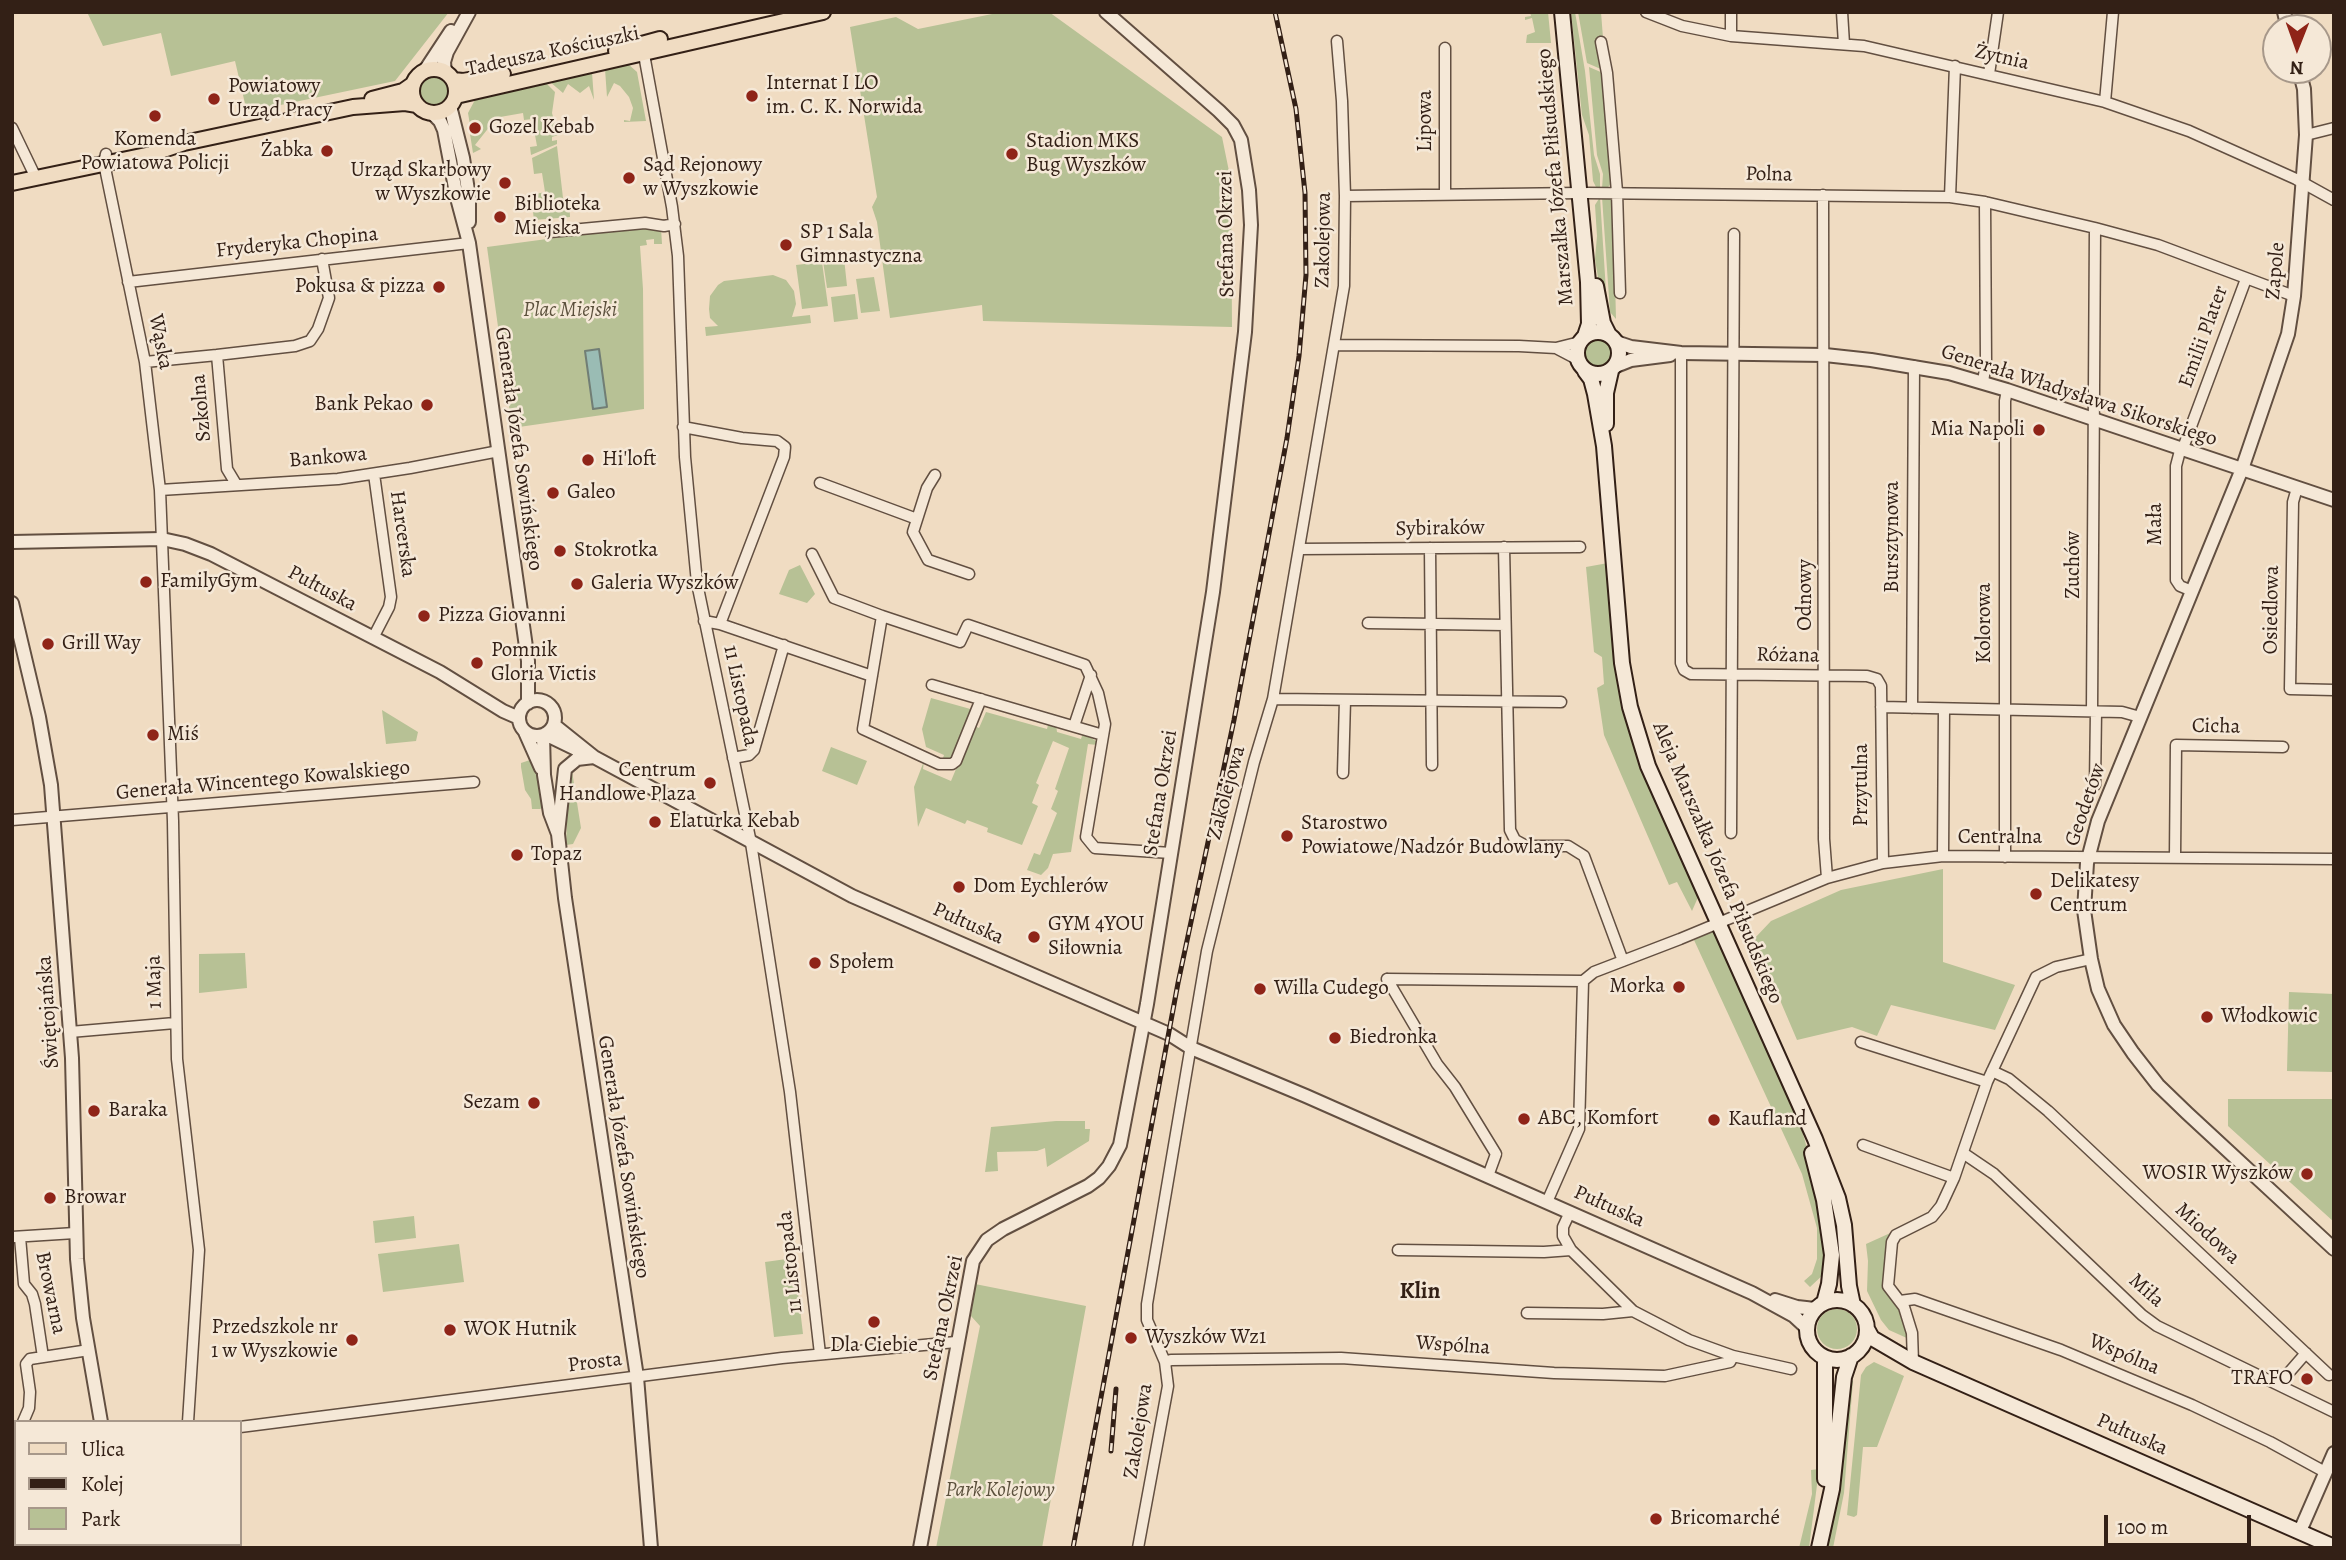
<!DOCTYPE html>
<html>
<head>
<meta charset="utf-8">
<style>
  body { margin:0 }
  #map { position:relative; width:2346px; height:1560px; overflow:hidden; background:#f0dcc2; font-family:Alegreya,serif }
  canvas { display:block }
  .frame { position:absolute; inset:0; border:14px solid #332016; pointer-events:none }
  .legend { position:absolute; left:14px; top:1420px; width:228px; height:126px; box-sizing:border-box; background:#f5e8d7; border:2px solid #a7988a; margin:0; padding:9px 12px; list-style:none; font-size:21px; color:#332016 }
  .legend li { display:flex; align-items:center; gap:14px; height:35px }
  .legend b { width:35px; border:2px solid #a7988a }
  .north { position:absolute; left:2262px; top:14px; width:70px; height:70px; box-sizing:border-box; background:#f5e8d7; border:2px solid #a7988a; border-radius:50%; rotate:181deg; font-size:19px; font-weight:700; line-height:28px; text-align:center; color:#332016 }
  .north::after { content:''; display:block; margin:auto; width:24px; height:32px; background:#8f2418; clip-path:polygon(50% 0,100% 100%,50% 72%,0 100%) }
  .scale { position:absolute; left:2104px; top:1515px; width:147px; height:32px; box-sizing:border-box; border:4px solid #332016; border-top:0; padding-left:9px; font-size:21px; line-height:24px; white-space:nowrap; color:#332016; -webkit-text-stroke:5px #f5e8d7; paint-order:stroke }
</style>
</head>
<body>
<div id="map">
<canvas width="2346" height="1560"></canvas>
<div class="frame"></div>
<ul class="legend">
<li><b style="height:9px;background:#f0dcc2"></b>Ulica</li>
<li><b style="height:9px;background:#332016"></b>Kolej</li>
<li><b style="height:19px;background:#b7c195"></b>Park</li>
</ul>
<div class="north">N</div>
<div class="scale">100 m</div>
</div>
<script>
const g = document.querySelector('canvas').getContext('2d');
g.lineJoin = 'round';
function fillPath(path, color) { g.fillStyle = color; g.fill(path, 'evenodd'); }
const poly = rows => new Path2D(rows.map(r => 'M' + r).join(''));
function stroke(path, color, width, dash) { g.strokeStyle = color; g.lineWidth = width; g.lineCap = dash ? 'butt' : 'round'; g.setLineDash(dash || []); g.stroke(path); }
function write(font, color, halo, rows, align = 'center') {
  g.font = font + ' Alegreya,serif'; g.lineWidth = 5; g.setLineDash([]); g.textBaseline = 'middle'; g.strokeStyle = halo; g.fillStyle = color; for (const [text, x, y, turn = 0] of rows) {
    g.save(); g.translate(x, y); g.rotate((+turn || 0) * Math.PI / 180); g.textAlign = isNaN(turn) ? turn : align; if (halo) g.strokeText(text, 0, 0); g.fillText(text, 0, 0); g.restore();
  }
}
fillPath(poly([
  [87,12,449,12,395,81,247,112,235,61,171,76,161,33,103,46],
  [1002,12,1049,12,1222,137,1231,181,1232,327,983,321,982,305,890,318,877,222,872,207,877,197,850,27,896,17,918,29],
  [1530,12,1548,12,1551,43,1526,43,1527,35,1535,32,1532,18,1525,20,1525,17,1531,16],
  [1571,12,1575,12,1585,71,1594,155,1600,174,1600,188,1596,187,1593,181,1589,135,1582,115],
  [1578,12,1601,12,1603,38,1596,40,1603,70,1587,63],
  [628,64,637,72,646,121,624,122,624,120,630,121,633,108,629,97,620,86,614,83,607,97,605,69],
  [1589,67,1603,73,1612,183,1606,189,1602,189,1603,174,1597,155],
  [592,72,594,100,589,86,580,93,568,84,563,93,549,81],
  '419 91a15 15 0 1 1 30 0a15 15 0 1 1-30 0Z',
  [545,82,555,92,552,113,558,135,552,137,552,141,557,140,557,144,531,155,530,147,537,146,532,119,524,120,523,113,500,117,501,125,494,121,475,145,481,149,473,153,470,134,478,132,477,125,470,125,468,113,477,96],
  [557,146,563,198,569,198,570,217,534,220,531,195,545,192,542,173,534,174,532,158],
  [1608,196,1613,201,1616,319,1610,312,1602,197],
  [1600,197,1607,307,1603,309,1595,259,1597,236,1595,205],
  [661,228,662,244,654,244,654,239,646,240,647,245,640,246,643,289,644,409,512,428,487,247,622,229],
  [844,258,847,286,827,288,823,261],
  [822,262,828,306,802,309,796,265],
  [773,275,786,280,794,291,796,304,792,317,810,315,811,323,706,336,705,327,718,326,710,318,709,309,710,296,718,285,724,281],
  [874,277,880,311,861,313,856,279],
  [855,294,858,319,834,322,831,297],
  '1585 353a13 13 0 1 1 26 0a13 13 0 1 1-26 0Z',
  [1608,563,1623,705,1699,895,1692,911,1677,882,1669,885,1604,735,1597,688,1604,684,1602,657,1594,652,1586,567],
  [800,565,815,594,807,603,779,594,789,570],
  [931,698,974,710,953,759,942,761,944,755,926,747,922,729],
  [382,710,418,732,416,741,386,744],
  [986,712,1047,729,1049,721,1056,724,1057,732,1081,739,1083,733,1096,741,1097,745,1088,744,1071,852,1053,854,1048,868,1041,875,1027,870,1034,853,1040,855,1057,813,1051,809,1058,791,1055,789,1069,748,1053,741,1036,783,1039,785,1032,803,1038,806,1022,845,987,832,988,828,967,820,965,824,926,808,918,827,914,787,924,761,923,769,951,781,974,726,979,728],
  [831,747,867,761,857,785,822,771],
  [533,759,539,784,542,808,540,809,532,809,531,799,525,790,521,767,521,763],
  [572,771,581,828,573,844,566,845,569,774],
  [1943,869,1943,962,2015,985,1995,1030,1891,1005,1877,1036,1852,1027,1797,1040,1754,939,1771,921,1841,890],
  [1718,929,1799,1120,1805,1141,1821,1204,1828,1253,1825,1273,1810,1287,1804,1281,1812,1274,1817,1259,1817,1228,1802,1174,1694,940],
  [245,953,247,988,199,993,199,954],
  [2289,992,2334,994,2334,1072,2287,1071],
  [2334,1091,2334,1222,2228,1126,2228,1099,2333,1099],
  [1056,1121,1085,1121,1085,1129,1090,1129,1089,1141,1047,1167,1045,1148,1037,1151,997,1152,998,1171,985,1172,991,1127],
  [414,1216,416,1238,375,1243,373,1221],
  [1897,1230,1889,1238,1884,1283,1900,1309,1909,1339,1889,1330,1881,1320,1867,1291,1868,1261,1866,1244],
  [459,1244,464,1282,383,1292,378,1254],
  [794,1258,803,1334,774,1337,765,1262],
  [975,1284,1086,1306,1042,1548,936,1548,980,1326,971,1316],
  '1817 1329a20 20 0 1 1 40 0a20 20 0 1 1-40 0Z',
  [1874,1362,1904,1376,1877,1447,1863,1447,1857,1515,1854,1517,1847,1515,1861,1375,1866,1367],
  [1847,1381,1853,1381,1844,1493,1833,1548,1826,1548,1838,1488],
  [1819,1469,1809,1548,1799,1548,1812,1494,1811,1470]
]), '#b7c195');
const water = poly([
  [599,349,607,407,593,409,585,351,599,349]
]);
fillPath(water, '#9abcb4');
stroke(water, '#717e75', 2);
const minor = poly([
  [1646,12,1682,26,1731,36,1864,46,2105,102,2189,131,2296,179,2334,200],
  [1842,12,1844,44],
  [1731,36,1731,12],
  [1601,42,1607,73,1617,192,1620,293],
  [1445,48,1445,194],
  [643,49,672,207,678,256,685,457,697,583,751,843,790,1092,820,1354],
  [1989,74,1998,12],
  [2105,102,2113,12],
  [12,128,36,178],
  [2306,135,2334,128],
  [106,154,104,163,145,362,160,490,173,821,177,1059,199,1250,188,1422],
  [1587,193,1950,197,1985,202,2095,228,2158,245,2294,296],
  [1823,195,1824,839,1827,878],
  [1345,196,1580,193],
  [1950,197,1955,66],
  [550,232,645,223,664,226,675,224],
  [128,282,469,243],
  [1335,345,1519,346,1556,348,1580,342],
  [1556,348,1577,359],
  [1681,353,1681,663,1684,670,1691,674,1867,676,1877,679,1881,686,1883,863],
  [217,355,295,346,310,341,318,329,329,298,322,259],
  [145,362,217,355,227,469,236,484],
  [1983,382,1986,362,1985,202],
  [683,427,742,438,777,441,785,447,784,457,720,624],
  [2181,447,2176,466,2176,580,2180,586,2192,591],
  [2183,448,2246,279],
  [935,475,927,488,913,532,928,560,969,574],
  [820,483,917,519],
  [2297,488,2293,502,2290,689,2334,690],
  [160,490,338,479,410,468,499,451],
  [1504,547,1510,830,1515,840,1526,846,1568,846,1584,856,1623,961],
  [1430,548,1432,765],
  [1300,549,1580,547],
  [812,554,834,598,882,616],
  [704,621,720,624,872,676],
  [1368,623,1505,625],
  [373,638,389,607,391,597,374,474],
  [932,685,1103,735],
  [981,699,956,761,952,764,939,764,863,729,882,616,960,642,968,625,1085,665,1098,693,1105,724,1086,837,1095,848,1171,853],
  [1273,699,1561,702],
  [1881,707,2122,712,2140,717],
  [1912,708,1914,366],
  [2092,711,2095,228],
  [1074,726,1091,675],
  [733,758,749,755,754,750,784,645],
  [1343,773,1345,700],
  [2095,785,2096,711],
  [12,820,474,782],
  [1731,833,1734,234],
  [1943,856,1944,709],
  [2005,857,2005,401,2007,390],
  [2175,857,2176,745,2283,747],
  [1387,979,1437,1064,1455,1087,1496,1154,1488,1176],
  [1387,979,1583,981],
  [70,1032,175,1023],
  [1861,1042,1987,1082],
  [1992,1071,2009,1079,2048,1111,2329,1375],
  [1863,1145,1954,1178],
  [1963,1153,1994,1174,2142,1315,2157,1326,2334,1412],
  [1547,1202,1579,1129,1583,981,1594,972,1680,939,1827,878,1883,863,1943,856,2334,859],
  [12,1237,75,1233],
  [20,1237,24,1284,32,1294,35,1304,43,1357],
  [1398,1250,1544,1252,1571,1250],
  [1900,1301,1915,1299,2061,1350,2192,1405,2270,1442,2325,1472],
  [1527,1313,1603,1314,1633,1311],
  [1733,1356,1791,1369],
  [1165,1362,1171,1360,1341,1358,1554,1373,1665,1376,1730,1362,1733,1356,1689,1340,1633,1311,1571,1250,1563,1236,1563,1227,1570,1212],
  [1913,1362,1912,1333,1904,1307,1888,1286,1892,1242,1896,1235,1932,1217,1941,1206,1954,1178,1987,1082,2036,977,2056,967,2091,959],
  [2279,1384,2306,1353],
  [23,1422,29,1408,30,1392,26,1364,30,1359,89,1350],
  [240,1427,782,1358,956,1342],
  [12,1432,16,1428],
  [12,1519,16,1523],
  [1138,1548,1168,1386,1165,1362,1147,1320,1147,1304,1207,951,1254,762,1273,699,1344,286,1345,196,1342,101,1337,41]
]);
const tertiary = poly([
  [2284,12,2288,28],
  [2299,70,2304,89,2306,135,2294,296,2288,334,2242,469,2098,821,2087,863,2084,910,2091,959,2098,989,2114,1025,2133,1053,2158,1085,2187,1113,2334,1249],
  [424,72,451,31],
  [445,72,444,62,447,52,469,12],
  [450,106,463,158,469,197,469,222],
  [432,113,440,121,444,130,457,198,469,243,528,661,528,703],
  [1616,342,1631,347,1681,353,1825,355,1871,360,1949,373,2007,390,2334,500],
  [1616,366,1631,360,1670,355],
  [12,542,162,539,185,544,211,554,440,672,503,711,519,718],
  [12,603,39,717,51,785,72,1058,77,1259,83,1318,101,1422],
  '519 718a18 18 0 1 1 36 0a18 18 0 1 1-36 0Z',
  [554,725,594,757,852,896,1169,1034,1191,1048,1306,1096,1752,1293,1794,1316,1807,1328],
  [525,732,541,768],
  [545,734,578,750],
  [543,735,544,775,550,813,558,834,565,898,637,1377,651,1548],
  [558,833,565,769,577,759,594,757],
  [1775,1300,1797,1307,1815,1309],
  [2300,1531,2334,1453],
  [125,1544,125,1548],
  [920,1548,973,1261,987,1240,1003,1229,1088,1186,1099,1178,1109,1166,1120,1145,1147,1004,1213,592,1245,332,1251,225,1249,190,1241,140,1233,125,1219,111,1106,12]
]);
const secondary = poly([
  [1562,12,1588,282,1589,324,1585,336],
  [1596,286,1603,323,1609,335],
  '1577 353a21 21 0 1 1 42 0a21 21 0 1 1-42 0Z',
  [1585,371,1591,379,1595,394,1604,446,1622,663,1630,707,1648,766,1815,1139,1838,1198,1844,1225,1849,1286,1853,1305],
  [1606,424,1606,393,1611,371],
  [1812,1153,1824,1200,1832,1255,1829,1284,1824,1303],
  '1807 1330a30 30 0 1 1 60 0a30 30 0 1 1-60 0Z',
  [1867,1329,1872,1338,1913,1362,2334,1547],
  [1825,1358,1825,1479],
  [1819,1548,1832,1489,1844,1377,1851,1356]
]);
const primary = poly([
  [616,51,660,39],
  '412 91a22 22 0 1 1 44 0a22 22 0 1 1-44 0Z',
  [453,80,463,81,503,74],
  [456,96,823,12],
  [372,99,403,91,413,84],
  [12,183,151,154,184,143,353,107,405,103,417,105]
]);
stroke(minor, '#624f41', 13);
stroke(tertiary, '#624f41', 16);
stroke(secondary, '#332016', 18);
stroke(primary, '#332016', 18);
stroke(minor, '#f5e8d7', 10);
stroke(tertiary, '#f5e8d7', 12);
stroke(secondary, '#f5e8d7', 14);
stroke(primary, '#f0dcc2', 14);
const rail = poly([
  [1111,1451,1116,1389],
  [1073,1548,1178,983,1234,720,1287,438,1299,356,1306,275,1305,193,1296,109,1275,12]
]);
stroke(rail, '#332016', 5);
stroke(rail, '#f5e8d7', 2.5, [8]);
for (const [x, y, r, color] of [
  [752,96,7,"#8f2418"],
  [214,99,7,"#8f2418"],
  [155,116,7,"#8f2418"],
  [475,128,7,"#8f2418"],
  [327,151,7,"#8f2418"],
  [1012,154,7,"#8f2418"],
  [629,178,7,"#8f2418"],
  [505,183,7,"#8f2418"],
  [500,217,7,"#8f2418"],
  [786,245,7,"#8f2418"],
  [439,287,7,"#8f2418"],
  [427,405,7,"#8f2418"],
  [2039,430,7,"#8f2418"],
  [588,460,7,"#8f2418"],
  [553,493,7,"#8f2418"],
  [560,551,7,"#8f2418"],
  [146,582,7,"#8f2418"],
  [577,584,7,"#8f2418"],
  [424,616,7,"#8f2418"],
  [48,644,7,"#8f2418"],
  [477,663,7,"#8f2418"],
  [153,735,7,"#8f2418"],
  [710,783,7,"#8f2418"],
  [655,822,7,"#8f2418"],
  [1287,836,7,"#8f2418"],
  [517,855,7,"#8f2418"],
  [959,887,7,"#8f2418"],
  [2036,894,7,"#8f2418"],
  [1034,937,7,"#8f2418"],
  [815,963,7,"#8f2418"],
  [1679,987,7,"#8f2418"],
  [1260,989,7,"#8f2418"],
  [2207,1017,7,"#8f2418"],
  [1335,1038,7,"#8f2418"],
  [534,1103,7,"#8f2418"],
  [94,1111,7,"#8f2418"],
  [1524,1119,7,"#8f2418"],
  [1714,1120,7,"#8f2418"],
  [2307,1174,7,"#8f2418"],
  [50,1198,7,"#8f2418"],
  [874,1322,7,"#8f2418"],
  [450,1330,7,"#8f2418"],
  [1131,1338,7,"#8f2418"],
  [352,1340,7,"#8f2418"],
  [2307,1379,7,"#8f2418"],
  [1656,1519,7,"#8f2418"]
]) { const dot = new Path2D(); dot.arc(x, y, r, 0, 2 * Math.PI); g.fillStyle = color; g.fill(dot); stroke(dot, '#f5e8d7', 2.5); }
write('21px', '#332016', '#f5e8d7', [
  ["Tadeusza Kościuszki",553,52,-12],
  ["Żytnia",2002,58,13],
  ["Lipowa",1426,121,-90],
  ["Polna",1769,175,1],
  ["Marszałka Józefa Piłsudskiego",1556,177,-95],
  ["Stefana Okrzei",1227,234,-91],
  ["Zakolejowa",1324,240,-89],
  ["Fryderyka Chopina",297,243,-6],
  ["Zapole",2276,271,-85],
  ["Emilii Plater",2204,337,-70],
  ["Wąska",160,342,79],
  ["Generała Władysława Sikorskiego",2079,396,18],
  ["Szkolna",202,408,-95],
  ["Generała Józefa Sowińskiego",518,449,82],
  ["Bankowa",328,458,-5],
  ["Mała",2156,524,-90],
  ["Sybiraków",1440,529,-1],
  ["Harcerska",402,534,82],
  ["Bursztynowa",1893,537,-90],
  ["Zuchów",2074,565,-90],
  ["Pułtuska",322,589,28],
  ["Odnowy",1806,595,-90],
  ["Osiedlowa",2272,610,-89],
  ["Kolorowa",1985,623,-90],
  ["Różana",1788,656,1],
  ["11 Listopada",740,696,78],
  ["Cicha",2216,727,1],
  ["Generała Wincentego Kowalskiego",263,781,-5],
  ["Przytulna",1862,785,-90],
  ["Stefana Okrzei",1161,793,-81],
  ["Zakolejowa",1227,793,-75],
  ["Geodetów",2086,805,-71],
  ["Centralna",2000,838],
  ["Aleja Marszałka Józefa Piłsudskiego",1717,863,67],
  ["Pułtuska",968,924,24],
  ["1 Maja",155,982,-91],
  ["Świętojańska",49,1012,-94],
  ["Generała Józefa Sowińskiego",623,1157,81],
  ["Pułtuska",1609,1207,24],
  ["Miodowa",2207,1234,43],
  ["11 Listopada",791,1262,-96],
  ["Miła",2146,1291,42],
  ["Browarna",50,1293,78],
  ["Stefana Okrzei",944,1318,-78],
  ["Wspólna",1453,1346,4],
  ["Wspólna",2124,1355,23],
  ["Prosta",595,1363,-7],
  ["Zakolejowa",1139,1431,-81],
  ["Pułtuska",2132,1435,24]
]);
write('21px', '#332016', '#f5e8d7', [
  ["Internat I LO",766,84],
  ["im. C. K. Norwida",766,108],
  ["Powiatowy",228,87],
  ["Urząd Pracy",228,111],
  ["Gozel Kebab",489,128],
  ["Komenda",155,140,"center"],
  ["Powiatowa Policji",155,164,"center"],
  ["Stadion MKS",1026,142],
  ["Bug Wyszków",1026,166],
  ["Żabka",313,151,"right"],
  ["Sąd Rejonowy",643,166],
  ["w Wyszkowie",643,190],
  ["Urząd Skarbowy",491,171,"right"],
  ["w Wyszkowie",491,195,"right"],
  ["Biblioteka",514,205],
  ["Miejska",514,229],
  ["SP 1 Sala",800,233],
  ["Gimnastyczna",800,257],
  ["Pokusa & pizza",425,287,"right"],
  ["Bank Pekao",413,405,"right"],
  ["Mia Napoli",2025,430,"right"],
  ["Hi'loft",602,460],
  ["Galeo",567,493],
  ["Stokrotka",574,551],
  ["FamilyGym",160,582],
  ["Galeria Wyszków",591,584],
  ["Pizza Giovanni",438,616],
  ["Grill Way",62,644],
  ["Pomnik",491,651],
  ["Gloria Victis",491,675],
  ["Miś",167,735],
  ["Centrum",696,771,"right"],
  ["Handlowe Plaza",696,795,"right"],
  ["Elaturka Kebab",669,822],
  ["Starostwo",1301,824],
  ["Powiatowe/Nadzór Budowlany",1301,848],
  ["Topaz",531,855],
  ["Delikatesy",2050,882],
  ["Centrum",2050,906],
  ["Dom Eychlerów",973,887],
  ["GYM 4YOU",1048,925],
  ["Siłownia",1048,949],
  ["Społem",829,963],
  ["Morka",1665,987,"right"],
  ["Willa Cudego",1274,989],
  ["Włodkowic",2221,1017],
  ["Biedronka",1349,1038],
  ["Sezam",520,1103,"right"],
  ["Baraka",108,1111],
  ["ABC, Komfort",1538,1119],
  ["Kaufland",1728,1120],
  ["WOSIR Wyszków",2293,1174,"right"],
  ["Browar",64,1198],
  ["Przedszkole nr",338,1328,"right"],
  ["1 w Wyszkowie",338,1352,"right"],
  ["WOK Hutnik",464,1330],
  ["Wyszków Wz1",1145,1338],
  ["Dla Ciebie",874,1346,"center"],
  ["TRAFO",2293,1379,"right"],
  ["Bricomarché",1670,1519]
], 'left');
write('italic 21px', '#5b503c', '#f5e8d7', [
  ["Plac Miejski",570,311],
  ["Park Kolejowy",1000,1491]
]);
write('bold 23px', '#332016', '#f5e8d7', [
  ["Klin",1420,1292]
]);
</script>
</body>
</html>
